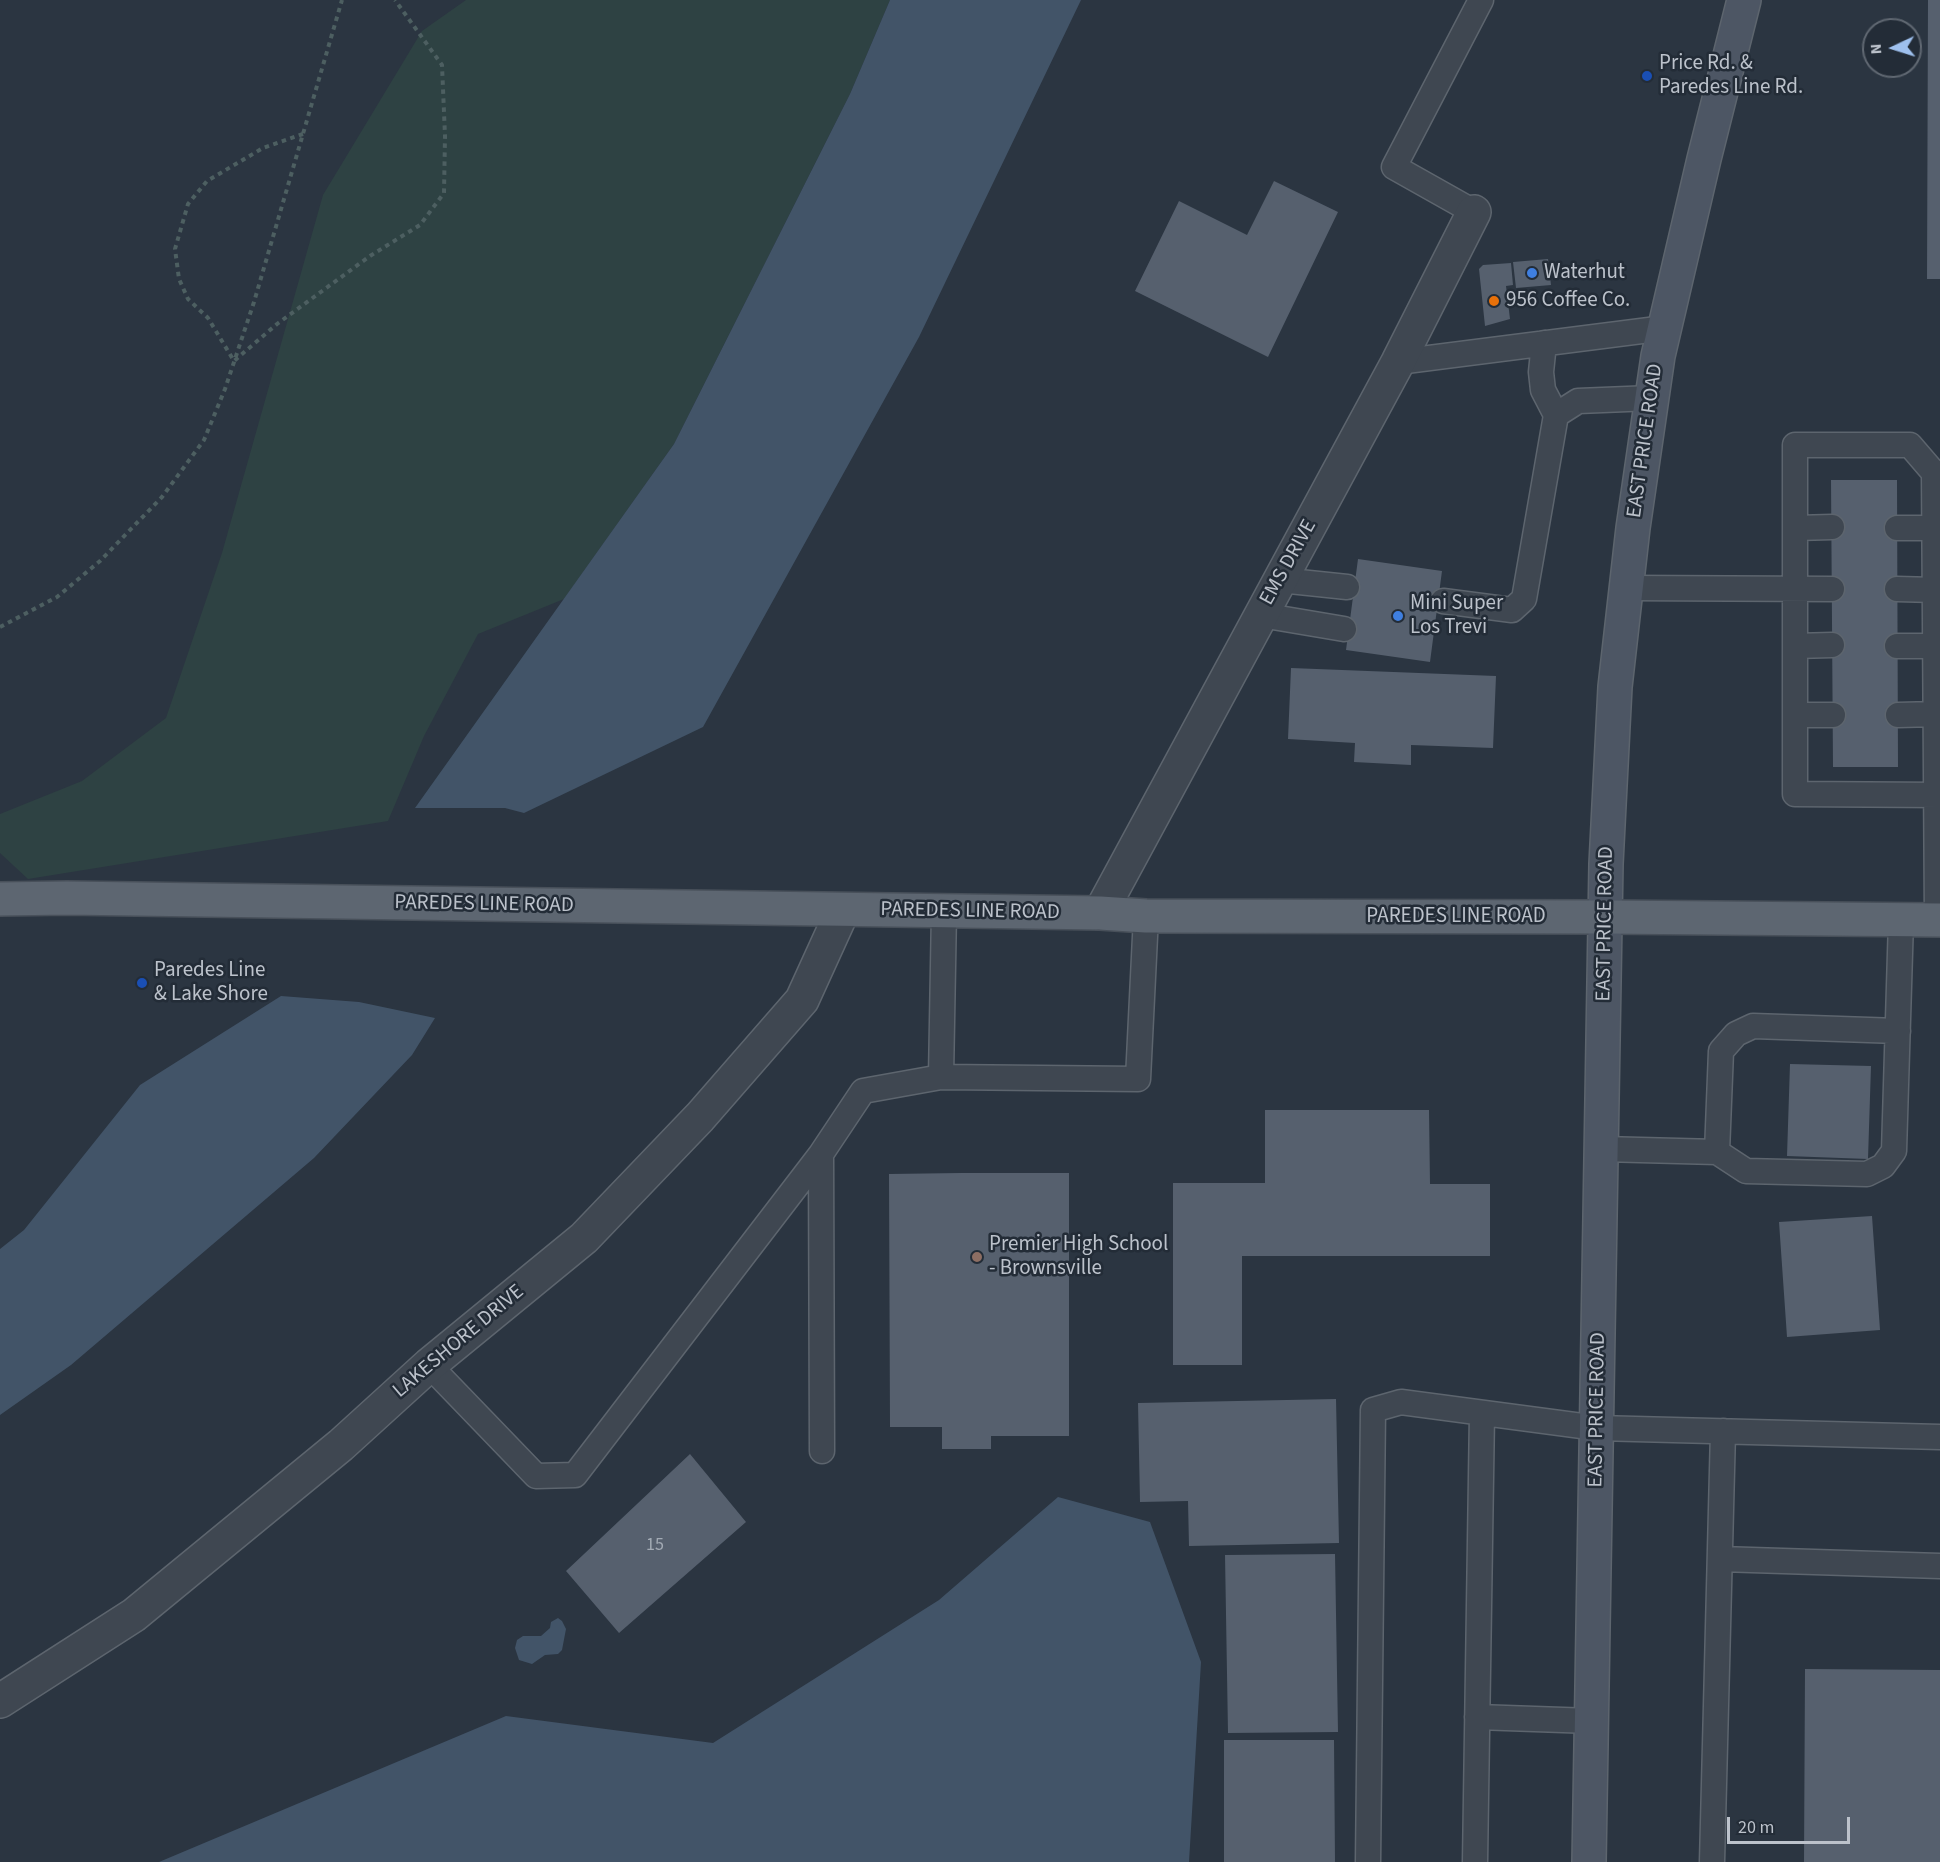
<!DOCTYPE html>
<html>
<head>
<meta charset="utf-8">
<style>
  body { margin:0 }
  #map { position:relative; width:1940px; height:1862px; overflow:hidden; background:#2b3541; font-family:"Source Sans 3",sans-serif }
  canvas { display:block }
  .north { position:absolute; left:1862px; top:18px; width:60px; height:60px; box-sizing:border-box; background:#232c37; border:2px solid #606872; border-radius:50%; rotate:266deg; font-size:16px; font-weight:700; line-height:24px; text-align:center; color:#bcc2cb }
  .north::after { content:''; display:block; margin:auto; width:21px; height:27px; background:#9ec0ee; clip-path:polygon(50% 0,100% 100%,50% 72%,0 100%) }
  .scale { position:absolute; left:1727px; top:1817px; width:123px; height:27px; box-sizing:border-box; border:3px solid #bcc2cb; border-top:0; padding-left:8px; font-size:18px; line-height:21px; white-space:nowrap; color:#bcc2cb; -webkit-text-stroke:4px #232c37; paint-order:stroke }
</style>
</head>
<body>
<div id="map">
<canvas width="1940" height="1862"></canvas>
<div class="north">N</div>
<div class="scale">20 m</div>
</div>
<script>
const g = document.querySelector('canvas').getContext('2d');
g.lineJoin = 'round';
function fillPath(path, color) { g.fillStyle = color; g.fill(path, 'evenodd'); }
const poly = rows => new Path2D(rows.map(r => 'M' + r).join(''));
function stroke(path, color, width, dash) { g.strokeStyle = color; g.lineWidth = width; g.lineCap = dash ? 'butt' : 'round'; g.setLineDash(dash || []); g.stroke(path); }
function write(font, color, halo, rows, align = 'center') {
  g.font = font + ' "Source Sans 3",sans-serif'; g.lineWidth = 5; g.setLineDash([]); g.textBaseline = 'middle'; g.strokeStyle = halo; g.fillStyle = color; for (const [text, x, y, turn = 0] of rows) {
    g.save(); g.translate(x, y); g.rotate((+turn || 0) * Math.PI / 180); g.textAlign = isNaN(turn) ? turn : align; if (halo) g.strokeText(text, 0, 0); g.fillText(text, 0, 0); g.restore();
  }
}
fillPath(poly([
  [466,0,890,0,850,94,674,444,564,599,478,634,424,736,388,821,28,879,0,853,0,814,82,781,166,718,222,553,323,195,422,31]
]), '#2e4243');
fillPath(poly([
  [890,0,1081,0,919,337,703,727,524,813,505,808,415,808,674,444,850,94],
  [281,996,359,1002,435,1018,412,1055,314,1158,71,1365,0,1415,0,1249,24,1230,140,1085],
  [1058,1497,1150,1522,1201,1662,1189,1862,159,1862,506,1716,713,1743,939,1600],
  [558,1618,562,1621,566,1629,562,1650,558,1654,545,1655,532,1664,519,1660,515,1648,517,1640,523,1636,541,1636,550,1628,551,1622]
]), '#425468');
fillPath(poly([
  [1928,0,1940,0,1940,279,1927,279],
  [1274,181,1338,212,1268,357,1135,291,1179,201,1247,235],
  [1548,259,1551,285,1516,288,1513,262],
  [1511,263,1513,285,1506,286,1510,319,1485,326,1479,269,1483,265],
  [1831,480,1897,480,1898,767,1833,767],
  [1358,559,1442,571,1430,662,1346,650],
  [1291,668,1496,676,1493,748,1411,745,1411,765,1354,762,1355,743,1288,739],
  [1790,1064,1871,1066,1868,1159,1787,1156],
  [1265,1110,1429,1110,1430,1184,1490,1184,1490,1256,1242,1256,1242,1365,1173,1365,1173,1183,1265,1183],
  [961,1173,1069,1173,1069,1436,991,1436,991,1449,942,1449,942,1427,890,1427,889,1174],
  [1872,1216,1880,1330,1787,1337,1779,1222],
  [1336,1399,1339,1543,1189,1546,1188,1501,1140,1502,1138,1403],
  [690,1454,746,1522,619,1633,566,1571],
  [1335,1554,1338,1732,1228,1733,1225,1555],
  [1805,1669,1940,1670,1940,1862,1804,1862],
  [1224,1740,1334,1740,1335,1862,1224,1862]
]), '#56606e');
const service = poly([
  [1474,212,1394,167,1481,0],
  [1544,343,1541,372,1543,390,1556,415],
  [1398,362,1665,328],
  [1934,473,1910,445,1795,445,1795,794,1940,795],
  [1796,528,1832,527],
  [1897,528,1935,528],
  [1280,580,1347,587],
  [1627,588,1832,589],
  [1897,589,1935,590],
  [1443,601,1512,610,1524,599,1556,415,1578,401,1652,398],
  [1261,615,1344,629],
  [1795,646,1832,645],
  [1897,646,1935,646],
  [1795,715,1833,715],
  [1898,715,1936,714],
  [1937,920,1934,473,1940,473],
  [941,1077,1138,1079,1146,916],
  [1602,1149,1717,1152,1746,1171,1867,1174,1883,1166,1894,1151,1901,920],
  [1717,1152,1721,1051,1736,1034,1753,1026,1898,1031],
  [429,1365,536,1476,575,1475,821,1154],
  [822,1451,821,1154,863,1091,941,1077,944,911],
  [1720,1559,1940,1566],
  [1477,1717,1592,1721],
  [1368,1862,1373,1410,1401,1402,1597,1428,1940,1437],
  [1475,1862,1482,1413],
  [1712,1862,1723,1431]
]);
const minor = poly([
  [1100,913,1398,362,1474,212],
  [0,1701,134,1615,341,1445,429,1365,584,1238,700,1117,802,1000,843,910]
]);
const secondary = poly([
  [1589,1862,1606,864,1615,687,1633,528,1658,356,1704,159,1744,0]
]);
const primary = poly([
  [0,899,67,898,1100,913,1146,916,1606,917,1940,920]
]);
stroke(service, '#5d656e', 27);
stroke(minor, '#5d656e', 36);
stroke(secondary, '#5d656e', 36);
stroke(primary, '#48505a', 36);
stroke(poly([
  [303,134,263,148,207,181,188,204,175,249,179,279,188,299,208,318,234,361,277,324,370,256,420,225,444,193,445,136,442,65,395,0],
  [0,627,57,597,100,561,162,497,204,440,225,389,254,302,342,0]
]), '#4d5f61', 4, [4.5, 4.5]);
stroke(service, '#3f4751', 24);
stroke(minor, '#3f4751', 33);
stroke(secondary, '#4d5664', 33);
stroke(primary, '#5d6671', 33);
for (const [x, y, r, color] of [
  [1647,76,6,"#1a4fb4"],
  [1532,273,6,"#3f7fe0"],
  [1494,301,6,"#e8710a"],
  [1398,616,6,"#3f7fe0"],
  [142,983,6,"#1a4fb4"],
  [977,1257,6,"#8d6e63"]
]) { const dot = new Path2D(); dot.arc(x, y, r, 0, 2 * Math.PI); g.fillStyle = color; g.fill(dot); stroke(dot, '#232c37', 2); }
write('18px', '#a2aab4', null, [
  ["15",655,1546]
]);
write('21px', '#bcc2cb', '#232c37', [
  ["Price Rd. &",1659,64],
  ["Paredes Line Rd.",1659,88],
  ["Waterhut",1544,273],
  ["956 Coffee Co.",1506,301],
  ["Mini Super",1410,604],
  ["Los Trevi",1410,628],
  ["Paredes Line",154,971],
  ["& Lake Shore",154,995],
  ["Premier High School",989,1245],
  ["- Brownsville",989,1269]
], 'left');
write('21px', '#bcc2cb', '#232c37', [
  ["EAST PRICE ROAD",1646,441,-82],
  ["EMS DRIVE",1289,563,-61],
  ["PAREDES LINE ROAD",484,905,1],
  ["PAREDES LINE ROAD",970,912,1],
  ["PAREDES LINE ROAD",1456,917],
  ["EAST PRICE ROAD",1606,924,-89],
  ["LAKESHORE DRIVE",459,1342,-40],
  ["EAST PRICE ROAD",1598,1410,-89]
]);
</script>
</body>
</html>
